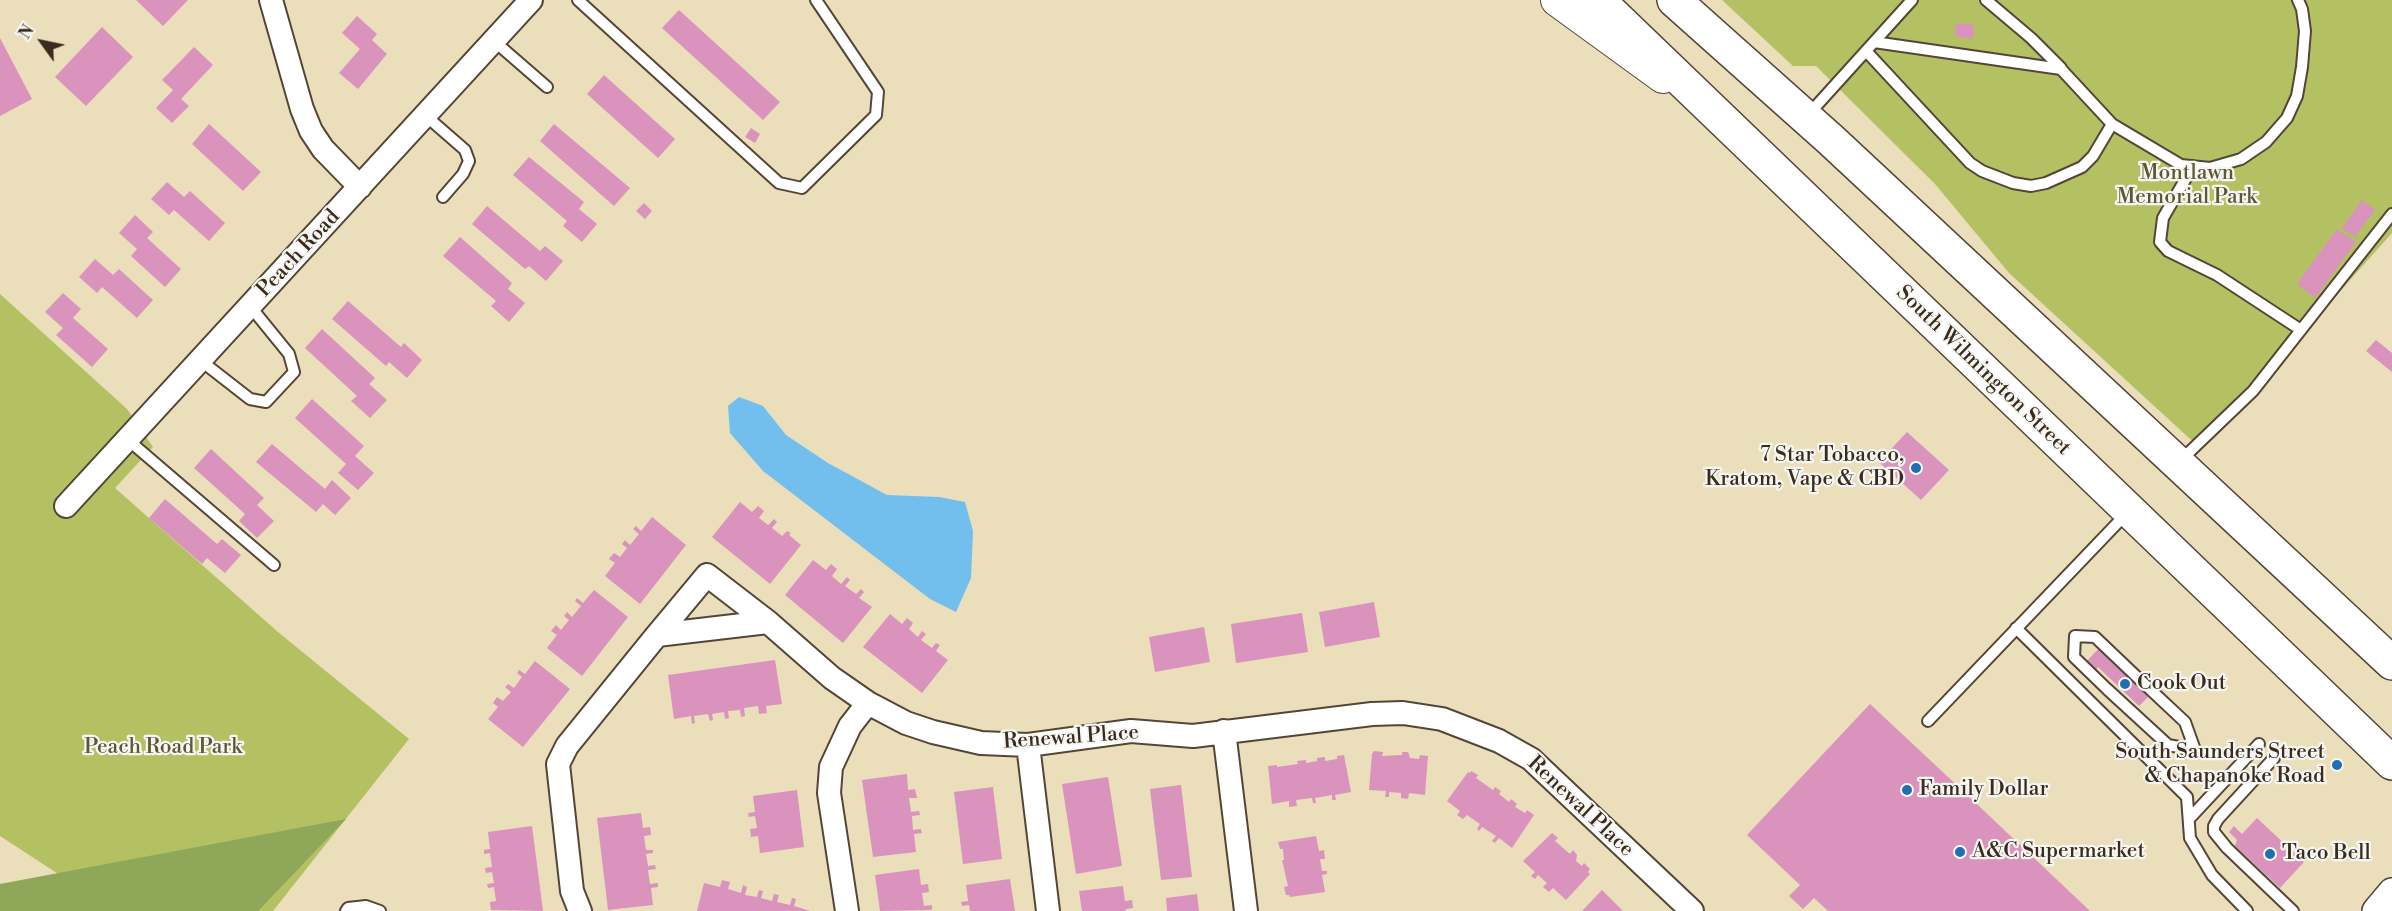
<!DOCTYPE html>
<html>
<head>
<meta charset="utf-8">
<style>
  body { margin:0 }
  #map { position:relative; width:2392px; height:911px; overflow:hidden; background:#ebdebb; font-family:"Libre Bodoni",serif }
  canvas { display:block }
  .north { position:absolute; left:12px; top:12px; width:60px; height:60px; -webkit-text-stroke:4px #f6f6f2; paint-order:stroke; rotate:303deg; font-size:16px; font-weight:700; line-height:24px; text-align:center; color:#3b2a1e }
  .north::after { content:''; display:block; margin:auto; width:21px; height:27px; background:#3b2a1e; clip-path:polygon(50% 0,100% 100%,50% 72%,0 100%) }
</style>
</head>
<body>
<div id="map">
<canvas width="2392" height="911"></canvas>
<div class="north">N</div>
</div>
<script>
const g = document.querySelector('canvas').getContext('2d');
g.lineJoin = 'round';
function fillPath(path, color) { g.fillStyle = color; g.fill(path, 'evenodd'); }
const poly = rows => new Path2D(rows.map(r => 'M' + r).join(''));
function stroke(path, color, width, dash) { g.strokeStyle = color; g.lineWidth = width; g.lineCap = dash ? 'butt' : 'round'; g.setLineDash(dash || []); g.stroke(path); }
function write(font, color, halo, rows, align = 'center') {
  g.font = font + ' "Libre Bodoni",serif'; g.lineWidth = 4.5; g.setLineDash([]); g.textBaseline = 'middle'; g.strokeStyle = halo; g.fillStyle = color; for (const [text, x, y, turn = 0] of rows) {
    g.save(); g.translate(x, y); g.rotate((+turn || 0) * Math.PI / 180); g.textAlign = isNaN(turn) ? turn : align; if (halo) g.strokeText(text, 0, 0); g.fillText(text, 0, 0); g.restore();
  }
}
fillPath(poly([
  [1722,0,2392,0,2392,233,2200,448,2009,273,1935,184,1816,66,1793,66],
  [0,294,127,409,153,447,115,488,278,632,409,739,273,911,115,911,0,836]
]), '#b3c163');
fillPath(poly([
  [346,819,258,911,0,911,0,884]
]), '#8ea759');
fillPath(poly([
  [739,397,763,406,786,435,828,463,887,495,939,497,965,502,973,531,971,578,956,612,930,599,763,471,730,433,728,406]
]), '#72beec');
fillPath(poly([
  [136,0,188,0,163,26],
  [679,10,780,102,763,120,662,28],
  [357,16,377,34,372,40,387,54,358,89,339,73,360,49,342,33],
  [1956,23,1974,25,1973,39,1955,36],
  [102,27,133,57,86,106,55,77],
  [0,38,32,99,0,116],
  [194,47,213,65,181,99,189,106,172,123,156,108,173,90,162,80],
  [604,75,675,139,658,158,587,94],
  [209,124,261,172,243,191,192,144],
  [554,124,630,188,614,206,540,141],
  [751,128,760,134,755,143,745,137],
  [529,157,584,202,579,209,597,224,582,242,563,226,567,221,513,175],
  [167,182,184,197,190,191,225,223,209,241,174,210,169,215,151,199],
  [2362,200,2375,210,2355,237,2342,228],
  [644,203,652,211,645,219,636,211],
  [487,206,540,251,545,246,563,261,546,281,529,266,525,269,472,224],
  [135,215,153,232,147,238,181,269,165,287,131,256,137,249,119,233],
  [2337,229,2356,242,2315,298,2297,284],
  [460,237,512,283,508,289,525,303,509,322,491,306,496,301,443,256],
  [95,259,113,275,119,269,153,300,137,318,102,287,97,293,79,277],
  [63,293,81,309,73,318,108,349,92,367,56,335,63,328,45,312],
  [348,301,401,347,404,343,422,360,407,378,389,362,386,366,332,319],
  [322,329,375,378,369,384,387,400,370,418,351,401,357,396,305,348],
  [2376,340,2392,353,2392,372,2366,351],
  [312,399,364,446,355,456,374,473,358,490,338,473,346,464,295,418],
  [1907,432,1949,470,1921,500,1879,462],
  [272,444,325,489,332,480,351,498,335,515,323,504,316,512,256,462],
  [211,449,264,498,257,505,274,521,257,538,239,521,245,514,194,468],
  [165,499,217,544,222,539,241,555,225,573,207,558,202,564,149,518],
  [740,502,752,512,758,506,764,511,759,518,768,525,774,519,777,522,772,528,782,536,787,531,791,533,789,535,801,545,770,584,712,537],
  [652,517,686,545,640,604,605,576,615,563,609,559,614,553,620,557,627,548,622,544,625,540,630,545,639,534,633,529,636,526,641,531],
  [813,560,826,570,831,564,837,569,832,576,841,584,847,577,850,580,845,586,856,594,861,589,864,592,859,598,872,607,843,643,785,595],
  [594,590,628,617,582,676,547,648,557,635,551,631,556,625,561,630,569,620,564,616,567,612,572,617,581,606,575,601,577,598,583,603],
  [1374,602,1380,637,1325,647,1319,612],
  [1302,613,1308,652,1236,663,1231,624],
  [890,614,902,624,907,618,913,623,909,629,918,637,922,631,926,634,921,640,932,648,936,643,940,645,936,651,948,660,922,693,863,647],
  [1204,627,1210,662,1155,672,1149,637],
  [2101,646,2110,655,2108,658,2149,696,2139,706,2098,667,2095,671,2086,662],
  [775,660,782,704,766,706,767,713,759,714,758,706,744,708,745,716,741,717,740,710,728,711,729,718,725,719,724,712,712,714,713,720,710,721,708,714,694,716,695,723,692,724,691,716,674,719,668,675],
  [535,661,570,689,523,747,488,719,498,707,493,703,497,697,503,701,511,692,505,687,508,684,514,688,522,677,517,673,519,670,525,674],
  [1870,704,1963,791,2090,911,1828,911,1814,898,1803,909,1789,896,1800,885,1747,835],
  [1374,751,1383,752,1382,756,1402,755,1402,752,1408,752,1410,758,1419,759,1420,755,1428,756,1425,795,1409,793,1408,799,1401,798,1401,793,1389,792,1389,797,1385,797,1386,791,1369,790,1372,754],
  [1344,755,1351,792,1335,795,1336,800,1332,800,1332,795,1315,798,1316,803,1313,803,1312,798,1296,800,1297,806,1289,807,1289,801,1272,804,1268,766,1277,765,1277,767,1298,764,1297,761,1306,760,1306,763,1317,761,1317,758,1325,757,1325,761,1337,759,1337,756],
  [1471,771,1478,775,1476,778,1493,790,1495,787,1501,791,1499,794,1509,802,1511,799,1517,804,1515,807,1525,813,1527,810,1534,815,1512,848,1499,838,1495,843,1492,841,1496,836,1482,827,1479,831,1477,829,1480,824,1467,815,1463,819,1457,815,1460,811,1447,801,1468,772,1470,773],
  [907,774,908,790,915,789,917,798,909,798,911,812,919,811,920,815,912,816,913,830,921,829,922,833,914,834,916,852,873,857,862,780],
  [1108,777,1122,866,1076,874,1062,784],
  [1181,785,1192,877,1161,880,1150,789],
  [993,787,1002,859,963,864,954,792],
  [797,790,804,847,760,853,758,836,751,837,750,829,757,828,755,816,749,817,748,813,755,812,753,796],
  [641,813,643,828,650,827,651,835,644,836,646,850,653,850,653,853,646,854,648,866,655,865,656,869,648,870,650,884,658,883,658,887,651,888,653,905,608,910,597,818],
  [2257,818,2304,862,2280,888,2235,846,2237,840,2229,832,2234,826,2242,834],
  [532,826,543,911,491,910,490,902,496,901,494,887,488,888,487,884,494,883,492,872,486,873,485,868,492,867,490,853,484,854,484,850,490,849,488,832],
  [1552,833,1558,838,1555,841,1570,854,1573,850,1577,855,1576,861,1582,866,1584,863,1590,869,1588,872,1590,874,1566,900,1553,888,1549,892,1543,887,1547,883,1538,875,1535,879,1531,876,1535,872,1523,861],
  [1316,836,1319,851,1324,850,1325,859,1320,859,1322,871,1327,871,1327,874,1322,875,1325,892,1290,897,1289,895,1286,895,1284,887,1288,886,1282,860,1284,860,1283,849,1280,849,1278,842],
  [919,869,921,885,928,884,929,892,922,893,924,906,932,905,932,910,880,911,875,875],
  [1010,879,1015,911,970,911,969,905,962,906,961,902,968,901,966,885],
  [722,880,730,882,728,889,741,893,743,885,747,887,745,895,757,897,759,890,763,891,761,898,772,901,774,894,779,895,777,902,790,905,792,898,796,899,794,906,810,911,697,911,704,883,720,887],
  [1123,886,1125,901,1132,900,1133,908,1126,909,1126,911,1082,911,1079,891],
  [1602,890,1623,911,1582,911],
  [1197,894,1199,911,1167,911,1166,898]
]), '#d993bd');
const service = poly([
  [578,0,779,183,802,188,876,115,878,92,816,0],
  [1986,0,2031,38,2061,68],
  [494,41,547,87],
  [1874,42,2061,69,2112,124,2181,165,2210,168,2241,159,2266,142,2287,118,2297,96,2302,67,2305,31,2302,9,2298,0],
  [1866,51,1970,163,1982,171,2013,183,2031,186,2046,183,2082,167,2093,156,2112,124],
  [1808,115,1912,0],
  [426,116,465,150,469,161,463,174,443,197],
  [2193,166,2163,218,2160,242,2168,251,2217,275,2301,330],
  [200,360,250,399,266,402,294,372,289,354,250,306],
  [127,439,274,565],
  [2180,461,2253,391,2392,214],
  [2016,628,2187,797,2190,838,2212,875,2247,911],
  [2075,636,2095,637,2137,677,2185,722,2195,750,2168,745,2107,689,2074,657,2075,636],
  [1928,721,2127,513],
  [2274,758,2218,819,2214,826,2214,832,2227,848,2293,911],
  [2189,819,2259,744],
  [346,911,348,908,366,906,380,911]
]);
const minor = poly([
  [271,0,302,109,311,131,323,149,360,187],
  [66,506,531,0],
  [657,635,707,575,768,622],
  [1224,731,1246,911],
  [1028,745,1048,911],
  [580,911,572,891,558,764,567,746,657,635,768,622,832,678,868,703,906,723,933,732,981,743,1028,745,1131,731,1193,736,1372,714,1403,713,1442,719,1499,741,1531,759,1692,911],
  [847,911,829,793,831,767,850,726,868,703]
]);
const tertiary = poly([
  [2376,911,2392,892]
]);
const secondary = poly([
  [1557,0,1663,77]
]);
const trunk = poly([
  [1598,0,2392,763],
  [1674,0,1831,140,2392,663]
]);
stroke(service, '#554536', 14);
stroke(minor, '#554536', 26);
stroke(tertiary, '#554536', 30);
stroke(secondary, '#554536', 34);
stroke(trunk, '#554536', 36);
stroke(service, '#fff', 10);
stroke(minor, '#fff', 22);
stroke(tertiary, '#fff', 27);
stroke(secondary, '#fff', 32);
stroke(trunk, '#fff', 33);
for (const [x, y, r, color] of [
  [1916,468,6,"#1f6fb2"],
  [2125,684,6,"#1f6fb2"],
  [2337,765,6,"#1f6fb2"],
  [1907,790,6,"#1f6fb2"],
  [1960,852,6,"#1f6fb2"],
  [2270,854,6,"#1f6fb2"]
]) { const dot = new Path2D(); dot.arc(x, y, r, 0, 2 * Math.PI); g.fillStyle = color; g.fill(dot); stroke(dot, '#f6f6f2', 2); }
write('21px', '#5f5733', '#f6f6f2', [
  ["Montlawn",2187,174],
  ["Memorial Park",2187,198],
  ["Peach Road Park",163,748]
]);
write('21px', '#3b2a1e', '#f6f6f2', [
  ["Peach Road",299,254,-47],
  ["South Wilmington Street",1983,371,44],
  ["Renewal Place",1071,738,-4],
  ["Renewal Place",1580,807,43]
]);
write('21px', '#3b2a1e', '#f6f6f2', [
  ["7 Star Tobacco,",1904,456,"right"],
  ["Kratom, Vape & CBD",1904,480,"right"],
  ["Cook Out",2137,684],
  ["South Saunders Street",2325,753,"right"],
  ["& Chapanoke Road",2325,777,"right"],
  ["Family Dollar",1919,790],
  ["A&C Supermarket",1972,852],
  ["Taco Bell",2282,854]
], 'left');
</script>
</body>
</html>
